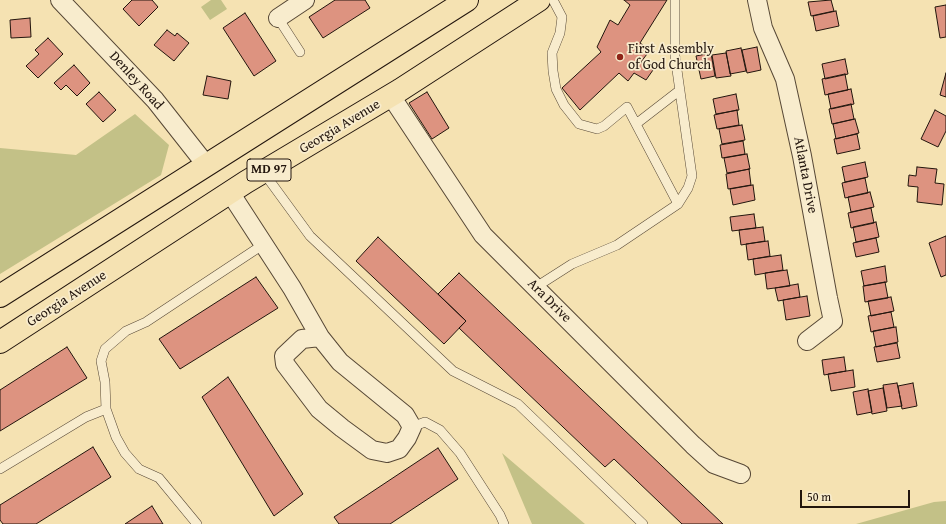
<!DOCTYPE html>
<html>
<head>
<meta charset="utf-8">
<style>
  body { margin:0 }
  #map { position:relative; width:946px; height:524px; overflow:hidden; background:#f5e2b2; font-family:"Gentium Book Plus",serif }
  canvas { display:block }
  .scale { position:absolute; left:800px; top:490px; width:110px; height:18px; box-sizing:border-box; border:2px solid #22150d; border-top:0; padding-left:5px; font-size:12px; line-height:14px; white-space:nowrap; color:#22150d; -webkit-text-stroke:3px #f8eccd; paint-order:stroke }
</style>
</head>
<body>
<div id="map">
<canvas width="946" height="524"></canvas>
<div class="scale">50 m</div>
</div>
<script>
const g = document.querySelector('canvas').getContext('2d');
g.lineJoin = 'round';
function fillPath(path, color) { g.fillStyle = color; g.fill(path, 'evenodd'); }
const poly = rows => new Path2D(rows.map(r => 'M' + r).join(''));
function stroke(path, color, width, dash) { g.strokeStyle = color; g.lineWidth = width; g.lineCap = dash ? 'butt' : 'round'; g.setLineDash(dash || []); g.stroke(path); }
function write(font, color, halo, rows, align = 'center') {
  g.font = font + ' "Gentium Book Plus",serif'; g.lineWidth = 3.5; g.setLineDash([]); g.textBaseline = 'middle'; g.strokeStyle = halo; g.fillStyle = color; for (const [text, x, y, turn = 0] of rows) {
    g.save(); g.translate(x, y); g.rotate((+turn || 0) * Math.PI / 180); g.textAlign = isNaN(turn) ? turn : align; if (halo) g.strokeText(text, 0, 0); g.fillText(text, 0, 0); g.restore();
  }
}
fillPath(poly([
  [211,0,221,0,227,9,210,20,201,7],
  [135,114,169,145,161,175,0,274,0,148,76,155],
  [502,453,585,524,532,524],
  [946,501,946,524,856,524,934,502]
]), '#c3c187');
const building = poly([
  [132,0,152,0,158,7,139,26,123,9,132,0],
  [335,0,365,0,370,8,323,38,309,17,335,0],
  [624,0,667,0,640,43,650,50,641,62,653,70,646,80,634,73,628,81,619,73,580,110,562,88,601,52,597,47,610,20,618,25,630,5,624,0],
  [831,0,834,11,811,16,808,2,831,0],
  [946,5,946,37,940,38,935,7,946,5],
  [836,11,839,26,816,31,813,16,836,11],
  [245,13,276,61,254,76,223,28,245,13],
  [30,18,31,37,11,38,10,20,30,18],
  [167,30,175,36,177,33,189,43,174,61,154,45,167,30],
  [48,38,63,54,38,78,26,66,39,54,35,50,48,38],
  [757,47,761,70,747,73,742,50,757,47],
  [741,48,746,71,730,74,726,51,741,48],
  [711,53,715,76,701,79,696,56,711,53],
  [726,53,731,76,716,78,712,55,726,53],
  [845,59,848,74,825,79,822,64,845,59],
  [74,65,90,83,77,96,66,85,61,90,54,83,74,65],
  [946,73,946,97,940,95,946,73],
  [845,74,848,90,825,95,822,79,845,74],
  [207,76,231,81,228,99,203,95,207,76],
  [851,89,854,104,831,109,828,94,851,89],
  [99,92,116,110,103,122,86,104,99,92],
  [427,92,449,128,432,139,409,103,427,92],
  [736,94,739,110,716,114,713,99,736,94],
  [851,104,854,119,832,124,829,109,851,104],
  [737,110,739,125,717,129,714,115,737,110],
  [935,110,946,116,946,131,938,147,921,139,935,110],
  [855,119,859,133,836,139,833,124,855,119],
  [742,125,745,140,722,144,719,129,742,125],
  [857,134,860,149,837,154,834,139,857,134],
  [743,141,745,154,722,158,720,145,743,141],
  [747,154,750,169,727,173,724,158,747,154],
  [865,162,868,177,845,182,842,167,865,162],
  [917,167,937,169,935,183,944,184,942,205,917,202,918,187,908,186,909,175,916,176,917,167],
  [749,169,751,185,728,189,726,174,749,169],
  [865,178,868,193,845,198,842,183,865,178],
  [753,185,755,200,733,205,730,189,753,185],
  [870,192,874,207,851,212,848,197,870,192],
  [871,208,874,223,851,228,848,213,871,208],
  [754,214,756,228,732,231,730,217,754,214],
  [876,222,879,237,856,242,853,227,876,222],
  [763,227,765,241,741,245,739,230,763,227],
  [946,236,946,275,941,277,929,243,946,236],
  [378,237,466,321,444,344,356,261,378,237],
  [876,238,879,252,856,257,853,243,876,238],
  [768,241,770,256,748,260,746,244,768,241],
  [781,255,783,270,755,275,753,259,781,255],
  [885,266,887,282,864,286,861,271,885,266],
  [787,270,790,286,767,289,765,273,787,270],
  [459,273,723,524,682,524,614,459,605,467,459,328,466,321,438,294,459,273],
  [256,277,278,308,180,369,159,339,256,277],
  [885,282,888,298,865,302,863,286,885,282],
  [798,284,800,297,778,301,775,288,798,284],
  [807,296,810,316,786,320,783,300,807,296],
  [891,297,894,311,871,316,868,301,891,297],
  [891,312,894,327,871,332,868,316,891,312],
  [896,327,898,342,876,347,873,331,896,327],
  [897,343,900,358,877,362,874,347,897,343],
  [67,347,87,378,0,431,0,390,67,347],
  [844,357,846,371,824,375,822,360,844,357],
  [853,370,855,387,831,391,828,374,853,370],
  [228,377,303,494,274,516,202,397,228,377],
  [897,383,902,406,887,408,883,385,897,383],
  [913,383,917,406,902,409,898,386,913,383],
  [883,388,887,411,872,414,868,391,883,388],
  [868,389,872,412,857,415,853,392,868,389],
  [93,447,111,477,36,524,3,524,0,520,0,505,93,447],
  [438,448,458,479,390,524,339,524,334,517,438,448],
  [152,506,163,524,125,524,152,506]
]);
fillPath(building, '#dd9380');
stroke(building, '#22150d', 1);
const service = poly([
  [553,0,562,17,560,33,552,53,553,71,556,89,564,105,579,124,597,129,604,126,627,107,678,204,688,188,692,176,675,56,675,0],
  [278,18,300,52],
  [636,124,680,90],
  [264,173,310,236,453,371,518,404,643,524],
  [536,287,572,264,617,245,678,204],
  [412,427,425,422,440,430,460,453,500,515,504,524],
  [0,469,86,417,106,409],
  [197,524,159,478,139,469,125,453,116,437,106,409,105,382,101,361,105,349,126,331,146,322,264,244]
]);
const minor = poly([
  [60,0,155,100,207,166],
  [757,0,763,28,785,79,802,156,828,298,833,321,807,341],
  [278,18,305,0],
  [391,96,483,235,693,445,714,464,741,474],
  [231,194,292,288,320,337,340,362,405,415,412,427,407,438,399,449,387,453,372,450,342,428,319,409,285,364,284,356,302,339,320,337]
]);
const primary = poly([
  [0,296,467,0],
  [0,342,246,182,400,90,539,0]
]);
stroke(service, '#574836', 10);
stroke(minor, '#574836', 20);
stroke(primary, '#22150d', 24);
stroke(service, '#f8eccd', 9);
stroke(minor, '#f8eccd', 18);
stroke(primary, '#f5e2b2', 22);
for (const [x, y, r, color] of [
  [620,57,4,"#8f2418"]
]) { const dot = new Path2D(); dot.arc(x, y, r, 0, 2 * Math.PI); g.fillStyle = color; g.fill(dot); stroke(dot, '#f8eccd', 1.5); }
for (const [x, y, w] of [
  [269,170,44]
]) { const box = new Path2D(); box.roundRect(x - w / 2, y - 11, w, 22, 3); g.fillStyle = '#f8eccd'; g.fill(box); stroke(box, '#22150d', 1); }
write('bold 13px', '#22150d', null, [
  ["MD 97",269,170]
]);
write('14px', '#22150d', '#f8eccd', [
  ["First Assembly",628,49],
  ["of God Church",628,65]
], 'left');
write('14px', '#22150d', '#f8eccd', [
  ["Denley Road",136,81,48],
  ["Georgia Avenue",340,127,-31],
  ["Atlanta Drive",805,175,79],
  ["Georgia Avenue",67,299,-33],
  ["Ara Drive",549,301,45]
]);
</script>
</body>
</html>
